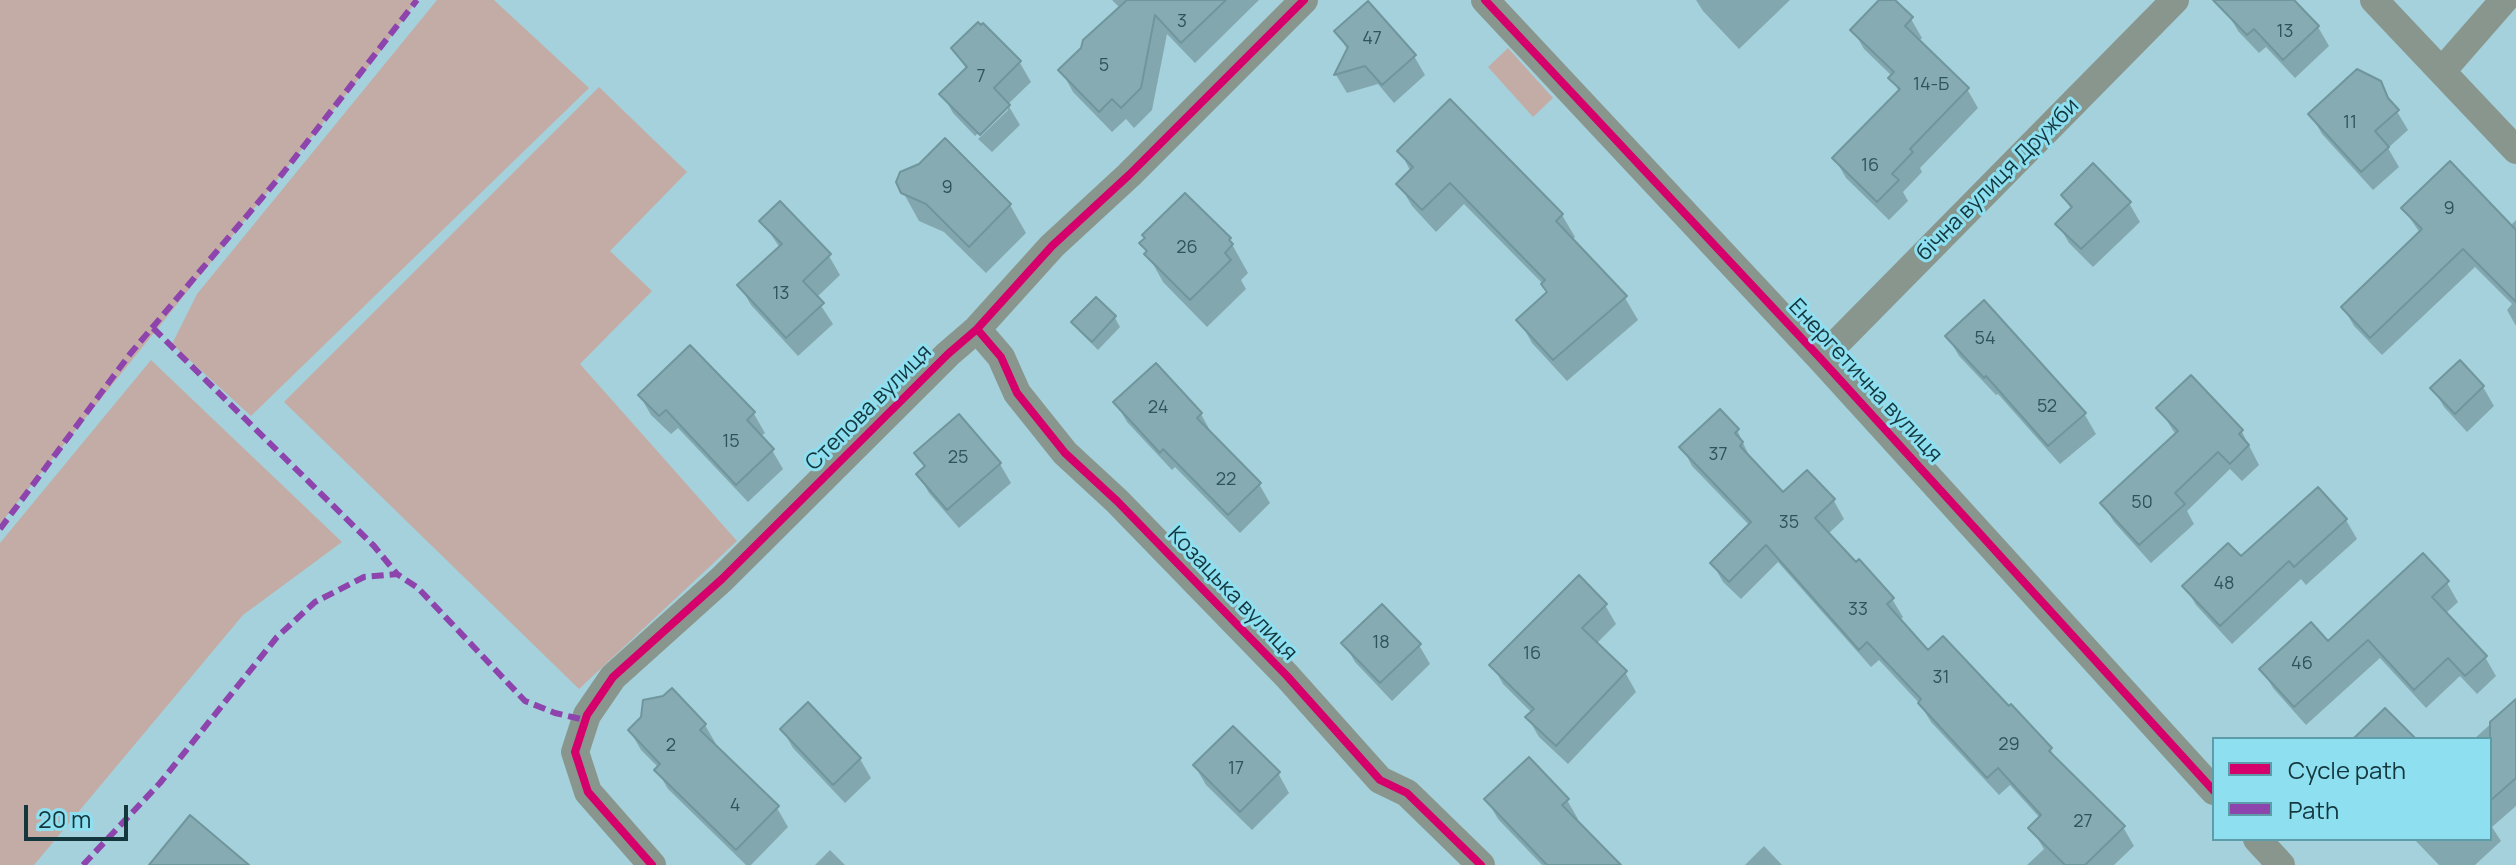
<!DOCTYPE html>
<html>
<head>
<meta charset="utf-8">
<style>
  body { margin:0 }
  #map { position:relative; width:2516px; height:865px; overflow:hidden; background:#a4d1db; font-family:Manrope,sans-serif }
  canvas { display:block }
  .legend { position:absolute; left:2212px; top:737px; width:280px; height:104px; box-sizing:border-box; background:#8ee0f1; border:2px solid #5d9ca9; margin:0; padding:10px 14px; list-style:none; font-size:24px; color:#14373e }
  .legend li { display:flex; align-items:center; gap:16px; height:40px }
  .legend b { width:40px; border:2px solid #5d9ca9 }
  .scale { position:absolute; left:24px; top:805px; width:104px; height:36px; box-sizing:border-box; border:4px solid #14373e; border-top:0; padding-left:10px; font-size:24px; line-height:28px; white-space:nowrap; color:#14373e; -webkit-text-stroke:6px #8ee0f1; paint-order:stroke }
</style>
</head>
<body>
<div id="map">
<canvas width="2516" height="865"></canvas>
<ul class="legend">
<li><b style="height:10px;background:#d6006c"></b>Cycle path</li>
<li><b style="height:10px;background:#8e44ad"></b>Path</li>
</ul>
<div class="scale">20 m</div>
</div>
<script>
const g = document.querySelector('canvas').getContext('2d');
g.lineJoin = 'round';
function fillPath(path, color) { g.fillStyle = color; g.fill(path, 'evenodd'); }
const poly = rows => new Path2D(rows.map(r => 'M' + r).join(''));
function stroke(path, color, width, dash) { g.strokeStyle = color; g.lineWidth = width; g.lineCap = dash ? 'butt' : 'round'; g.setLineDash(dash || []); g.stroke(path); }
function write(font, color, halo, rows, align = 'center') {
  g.font = font + ' Manrope,sans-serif'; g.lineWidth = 6; g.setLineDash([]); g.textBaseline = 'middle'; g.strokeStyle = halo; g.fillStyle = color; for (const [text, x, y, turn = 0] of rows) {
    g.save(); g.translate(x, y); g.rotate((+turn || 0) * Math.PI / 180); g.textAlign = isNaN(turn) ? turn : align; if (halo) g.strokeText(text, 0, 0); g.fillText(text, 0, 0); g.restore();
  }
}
fillPath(poly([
  [0,0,417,0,377,56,0,524],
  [437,0,494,0,589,88,251,416,172,344,197,294],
  [1508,48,1553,98,1533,117,1488,67],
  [599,87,687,172,610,251,652,291,580,364,737,541,579,689,284,402],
  [151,360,342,542,243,615,34,865,0,865,0,543]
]), '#c4aca6');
fillPath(poly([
  [1112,0,1259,0,1195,63,1167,34,1152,110,1134,128,1126,119,1112,132,1073,92,1061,70,1121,9],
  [1696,0,1790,0,1739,49,1703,11],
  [1882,0,1892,0,1911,19,1922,38,1918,42,1967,89,1978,108,1920,168,1922,172,1903,192,1908,201,1889,220,1846,178,1835,159,1899,93,1892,76,1864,49,1853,30],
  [2239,0,2292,0,2318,27,2329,46,2295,78,2266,47,2259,53,2238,31,2227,12],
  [983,26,1020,63,1031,82,975,136,953,113,942,94,967,70,954,49],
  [1337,32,1414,56,1425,75,1394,103,1378,84,1347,93,1336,75,1348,51],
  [2380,83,2408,130,2388,148,2399,167,2373,190,2322,134,2311,115],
  [1008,105,1020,125,992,152,978,139,1008,110],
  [1400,151,1562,215,1575,237,1572,240,1625,298,1638,320,1567,381,1532,343,1519,320,1548,294,1543,284,1464,204,1436,232,1412,206,1399,184,1411,172],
  [903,192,1010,205,1026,233,986,273,944,232,919,221],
  [2063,195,2129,203,2140,222,2093,267,2069,243,2058,224,2071,209],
  [2403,208,2510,226,2516,220,2516,326,2507,310,2512,304,2475,267,2382,355,2354,326,2343,307,2420,233],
  [762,221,829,256,840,275,816,298,833,324,798,356,751,305,740,286,780,248],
  [1147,239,1229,239,1248,273,1241,280,1246,289,1207,327,1163,282,1142,244],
  [1096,300,1115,318,1120,327,1098,350,1079,331,1074,322],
  [1984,303,2085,415,2096,434,2060,464,1998,394,1996,395,1959,356,1948,337],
  [690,347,754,414,765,433,760,437,772,450,783,469,748,502,678,428,671,434,651,415,640,396],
  [2460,363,2483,387,2494,406,2467,432,2444,407,2433,388],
  [2191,378,2242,432,2259,465,2242,481,2230,469,2187,511,2194,524,2151,563,2114,522,2102,503,2176,435,2159,408],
  [1116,403,1201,414,1212,434,1259,484,1270,503,1240,533,1175,467,1172,470,1127,422],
  [1737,430,1752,462,1783,495,1807,472,1834,501,1844,519,1828,534,1892,599,1903,617,1899,621,1928,653,2050,749,2059,763,2123,827,2134,846,2114,865,2027,865,2044,849,2031,828,2040,818,2010,785,1999,795,1931,722,1920,704,1879,660,1871,667,1778,562,1741,599,1723,582,1713,564,1750,526,1692,466,1682,447],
  [916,453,1000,464,1011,483,959,528,929,493,918,474,925,468],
  [2318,490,2346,520,2357,539,2306,585,2301,579,2232,644,2196,605,2185,586,2241,559],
  [2423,556,2447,583,2458,602,2445,614,2485,657,2496,676,2477,694,2460,676,2426,708,2380,658,2306,725,2273,688,2262,669,2328,643],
  [1605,605,1616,624,1596,644,1625,672,1636,692,1568,764,1539,737,1528,718,1532,713,1503,684,1492,665],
  [1344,643,1419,645,1430,664,1392,701,1355,662],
  [2505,711,2516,722,2516,806,2492,827,2501,841,2475,865,2439,865,2414,839,2490,839,2490,739,2474,739],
  [705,725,716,744,714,746,777,808,788,827,751,865,746,865,668,789,657,770,659,768,641,750,630,731],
  [782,729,860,759,871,778,845,803,793,748],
  [1195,766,1278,773,1289,793,1252,830,1206,785],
  [1487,800,1567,800,1578,819,1576,822,1618,865,1542,865,1498,819],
  [1764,846,1782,865,1745,865],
  [830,850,845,865,815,865]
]), '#0003');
const building = poly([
  [1127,0,1226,0,1181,43,1155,15,1141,88,1121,108,1112,99,1099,112,1058,70,1081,48,1083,40,1127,0],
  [1879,0,1895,0,1913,17,1905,26,1969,88,1910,149,1913,152,1892,174,1899,180,1877,202,1832,158,1900,89,1888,78,1894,72,1850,30,1879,0],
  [2213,0,2294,0,2319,26,2283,60,2254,29,2247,35,2213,0],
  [1368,1,1416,55,1382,85,1365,66,1334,75,1348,47,1334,31,1368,1],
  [978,22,981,25,983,23,1021,61,994,88,1010,105,980,135,939,94,967,67,951,48,978,22],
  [2357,69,2381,81,2388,98,2399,110,2375,131,2389,147,2361,172,2308,114,2357,69],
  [1450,99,1563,214,1556,221,1627,296,1553,360,1516,320,1547,292,1541,284,1545,280,1450,183,1422,210,1396,184,1413,167,1397,151,1450,99],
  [945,138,1011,204,969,247,926,204,901,193,896,182,900,172,919,164,945,138],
  [2450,161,2516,230,2516,302,2463,249,2370,338,2341,307,2422,229,2401,208,2450,161],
  [2093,163,2131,202,2081,249,2055,224,2072,207,2061,195,2093,163],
  [1185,193,1231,238,1229,240,1233,244,1225,253,1231,260,1190,300,1144,254,1147,251,1139,243,1145,238,1142,235,1185,193],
  [780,201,831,254,803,281,824,303,786,338,737,285,782,244,759,221,780,201],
  [1096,297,1116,316,1092,342,1071,322,1096,297],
  [1984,300,2086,413,2048,446,1986,376,1984,378,1945,336,1984,300],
  [690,345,755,412,747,420,774,449,736,485,666,410,659,416,638,395,690,345],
  [2460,360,2484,386,2455,414,2430,388,2460,360],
  [1156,363,1202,413,1197,418,1261,483,1228,515,1163,449,1160,453,1113,402,1156,363],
  [2191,375,2243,430,2239,434,2249,445,2230,464,2218,452,2175,493,2185,504,2139,545,2100,503,2178,431,2156,408,2191,375],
  [1720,409,1739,429,1735,433,1743,442,1740,446,1783,492,1807,470,1835,499,1815,518,1856,562,1859,559,1894,598,1887,604,1928,650,1943,636,2009,706,2011,704,2052,748,2049,751,2125,826,2085,865,2065,865,2028,828,2041,815,1998,768,1987,778,1918,703,1921,699,1867,642,1859,650,1766,545,1729,582,1710,563,1751,522,1679,447,1720,409],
  [959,414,1001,463,947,510,916,474,925,466,914,453,959,414],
  [2318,487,2347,519,2294,567,2289,561,2220,626,2182,586,2228,543,2241,556,2318,487],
  [2423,553,2449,581,2432,597,2487,656,2465,676,2448,658,2414,690,2368,640,2294,707,2259,669,2311,622,2328,641,2423,553],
  [1579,575,1607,604,1582,628,1627,671,1556,746,1525,717,1534,709,1489,665,1579,575],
  [1382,604,1421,644,1380,683,1341,643,1382,604],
  [672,688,706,724,700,730,779,806,736,850,654,770,660,764,628,730,641,717,643,700,663,696,672,688],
  [2516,699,2516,778,2490,801,2490,722,2516,699],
  [808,702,861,758,833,785,780,729,808,702],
  [2385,708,2416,739,2353,739,2385,708],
  [1233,726,1280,772,1240,812,1193,765,1233,726],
  [1529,757,1569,799,1562,805,1621,865,1547,865,1484,799,1529,757],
  [190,815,249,865,149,865,190,815]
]);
fillPath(building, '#87abb3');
stroke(building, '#70969d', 2);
stroke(poly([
  [1485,0,1821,359,2214,791],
  [2374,0,2516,150],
  [2442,71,2504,0],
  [977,329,1001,357,1017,393,1065,453,1117,501,1287,676,1380,780,1407,793,1481,865],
  [1821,359,2175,0],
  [2257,839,2281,865],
  [652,865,588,792,575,752,587,715,613,677,722,579,948,354,977,329,1052,246,1129,175,1304,0]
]), '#89968d', 28);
stroke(poly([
  [153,328,374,546,397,574],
  [0,529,130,354,283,173,417,0],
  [83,865,160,783,277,637,315,602,364,577,397,574,418,588,525,701,555,713,585,720]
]), '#8e44ad', 6, [12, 6]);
stroke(poly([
  [1485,0,1821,359,2214,791],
  [977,329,1001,357,1017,393,1065,453,1117,501,1287,676,1380,780,1407,793,1481,865],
  [652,865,588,792,575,752,587,715,613,677,722,579,948,354,977,329,1052,246,1129,175,1304,0]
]), '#d6006c', 8);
write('18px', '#31545b', null, [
  ["3",1182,22],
  ["13",2285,32],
  ["47",1372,39],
  ["5",1104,66],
  ["7",981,77],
  ["14-Б",1931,85],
  ["11",2350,123],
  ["16",1870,166],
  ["9",947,188],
  ["9",2449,209],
  ["26",1187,248],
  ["13",781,294],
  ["54",1985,339],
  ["52",2047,407],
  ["24",1158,408],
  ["15",731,442],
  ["37",1718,455],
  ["25",958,458],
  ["22",1226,480],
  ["50",2142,503],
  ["35",1789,523],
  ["48",2224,584],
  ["33",1858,610],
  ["18",1381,643],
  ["16",1532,654],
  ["46",2302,664],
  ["31",1941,678],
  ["29",2009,745],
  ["2",671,746],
  ["17",1236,769],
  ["4",735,806],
  ["27",2083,822]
]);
write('22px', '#14373e', '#8ee0f1', [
  ["бічна вулиця Дружби",1998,180,-45],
  ["Енергетична вулиця",1865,381,47],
  ["Степова вулиця",869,408,-45],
  ["Козацька вулиця",1232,594,46]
]);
</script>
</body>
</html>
